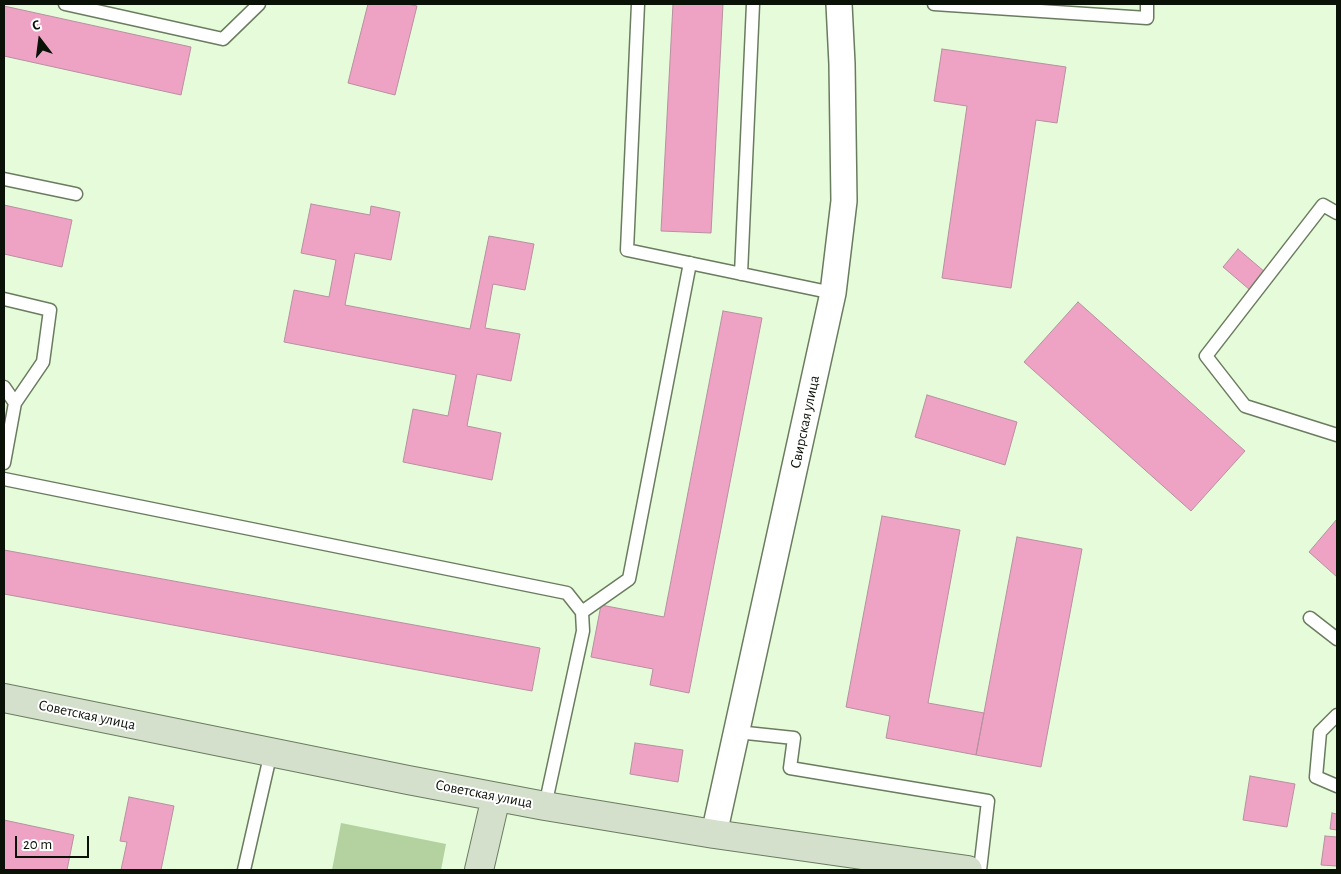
<!DOCTYPE html>
<html>
<head>
<meta charset="utf-8">
<style>
  body { margin:0 }
  #map { position:relative; width:1341px; height:874px; overflow:hidden; background:#e5fbd9; font-family:"Alegreya Sans",sans-serif }
  canvas { display:block }
  .frame { position:absolute; inset:0; border:5px solid #0a1106; pointer-events:none }
  .north { position:absolute; left:15px; top:15px; width:50px; height:50px; -webkit-text-stroke:4px #fff; paint-order:stroke; rotate:345deg; font-size:14px; font-weight:700; line-height:20px; text-align:center; color:#0a1106 }
  .north::after { content:''; display:block; margin:auto; width:18px; height:22px; background:#0a1106; clip-path:polygon(50% 0,100% 100%,50% 72%,0 100%) }
  .scale { position:absolute; left:15px; top:836px; width:74px; height:22px; box-sizing:border-box; border:2px solid #0a1106; border-top:0; padding-left:6px; font-size:15px; line-height:18px; white-space:nowrap; color:#0a1106; -webkit-text-stroke:4px #fff; paint-order:stroke }
</style>
</head>
<body>
<div id="map">
<canvas width="1341" height="874"></canvas>
<div class="frame"></div>
<div class="north">С</div>
<div class="scale">20 m</div>
</div>
<script>
const g = document.querySelector('canvas').getContext('2d');
g.lineJoin = 'round';
function fillPath(path, color) { g.fillStyle = color; g.fill(path, 'evenodd'); }
const poly = rows => new Path2D(rows.map(r => 'M' + r).join(''));
function stroke(path, color, width, dash) { g.strokeStyle = color; g.lineWidth = width; g.lineCap = dash ? 'butt' : 'round'; g.setLineDash(dash || []); g.stroke(path); }
function write(font, color, halo, rows, align = 'center') {
  g.font = font + ' "Alegreya Sans",sans-serif'; g.lineWidth = 4; g.setLineDash([]); g.textBaseline = 'middle'; g.strokeStyle = halo; g.fillStyle = color; for (const [text, x, y, turn = 0] of rows) {
    g.save(); g.translate(x, y); g.rotate((+turn || 0) * Math.PI / 180); g.textAlign = isNaN(turn) ? turn : align; if (halo) g.strokeText(text, 0, 0); g.fillText(text, 0, 0); g.restore();
  }
}
fillPath(poly([
  [341,823,446,844,441,870,332,870]
]), '#b3d2a0');
const building = poly([
  [368,4,407,4,417,6,395,95,348,83,368,4],
  [673,4,723,4,711,233,661,231,673,4],
  [4,6,191,47,181,95,4,56,4,6],
  [942,49,1066,67,1057,123,1036,120,1011,288,942,278,967,106,934,101,942,49],
  [311,204,370,215,371,206,400,212,391,260,355,253,345,305,470,329,489,236,534,244,525,290,493,284,485,328,520,334,511,381,477,374,467,426,501,433,492,480,403,462,413,409,448,416,456,375,284,342,294,290,329,297,336,260,301,253,311,204],
  [4,205,72,220,62,267,4,254,4,205],
  [1238,249,1265,272,1250,290,1223,267,1238,249],
  [1078,302,1245,451,1191,511,1024,362,1078,302],
  [723,311,762,318,689,693,650,685,653,669,591,657,601,605,664,617,723,311],
  [927,395,1017,422,1005,465,915,437,927,395],
  [882,516,960,530,928,703,984,713,976,755,886,738,890,716,846,707,882,516],
  [1337,519,1337,577,1309,552,1337,519],
  [1017,537,1082,549,1041,767,976,755,1017,537],
  [4,550,540,648,532,691,4,594,4,550],
  [635,743,683,750,678,782,630,774,635,743],
  [1250,776,1295,784,1287,827,1243,820,1250,776],
  [129,797,174,806,161,870,121,870,127,842,120,841,129,797],
  [1332,813,1337,814,1337,830,1330,829,1332,813],
  [4,820,74,835,67,870,4,870,4,820],
  [1325,836,1337,837,1337,866,1321,865,1325,836]
]);
fillPath(building, '#efa3c4');
stroke(building, '#b690a0', 1);
const service = poly([
  [65,4,223,39,259,4],
  [638,4,627,250,833,293],
  [934,4,1147,18,1147,4],
  [4,179,76,194],
  [1337,213,1323,205,1206,356,1245,406,1337,435],
  [741,274,753,4],
  [4,299,50,310,43,362,15,403],
  [4,387,15,403,4,463],
  [4,479,567,593,582,612,583,631,545,806],
  [582,612,629,579,690,263],
  [1310,618,1337,639],
  [1337,715,1320,732,1316,777,1337,786],
  [737,732,794,738,790,768,988,801,980,870],
  [244,870,271,752]
]);
const minor = poly([
  [714,834,833,293,844,201,842,64,839,4]
]);
const secondary = poly([
  [4,698,408,780,545,806,714,834,968,870],
  [479,870,496,797]
]);
stroke(service, '#6a7c5f', 15);
stroke(minor, '#6a7c5f', 28);
stroke(secondary, '#6a7c5f', 30);
stroke(service, '#fff', 12);
stroke(minor, '#fff', 25);
stroke(secondary, '#d4e0cc', 28);
write('15px', '#0a1106', '#fff', [
  ["Свирская улица",805,422,-78],
  ["Советская улица",87,715,12],
  ["Советская улица",484,794,11]
]);
</script>
</body>
</html>
